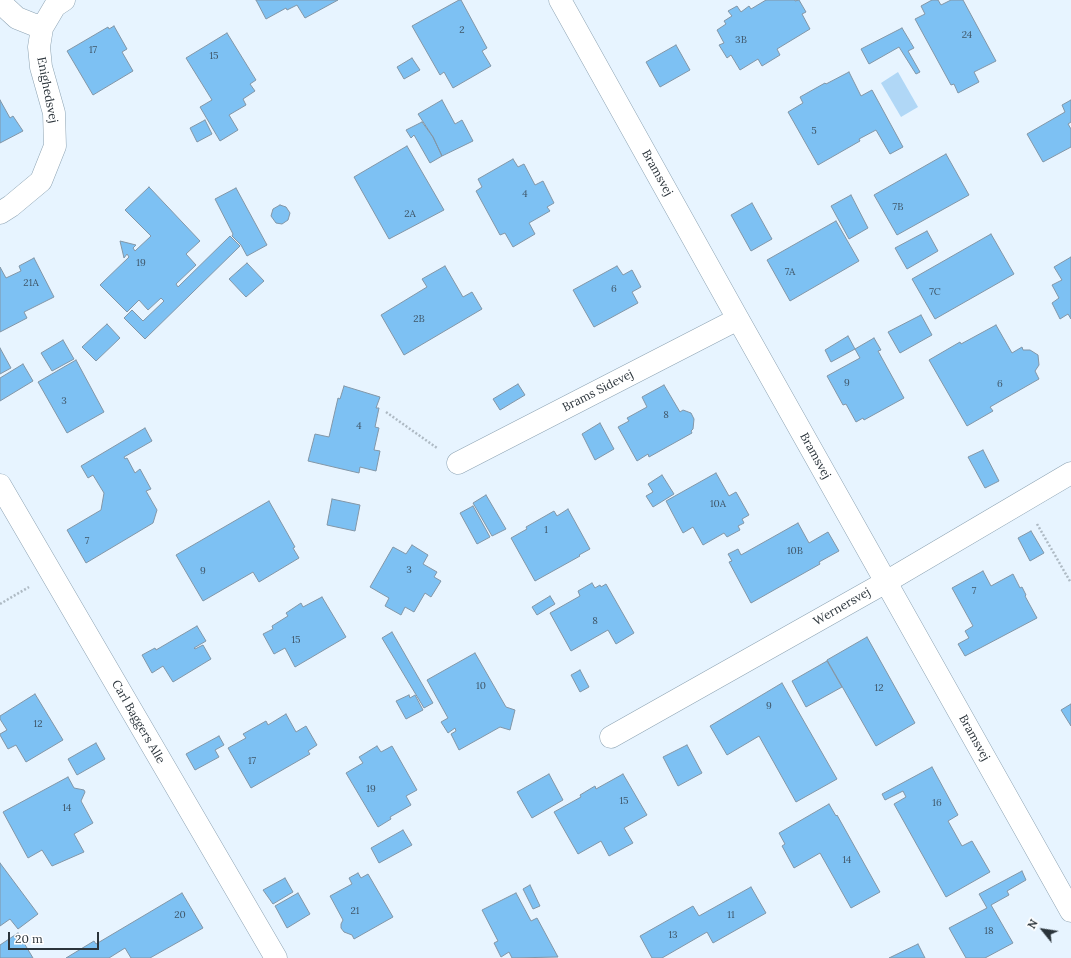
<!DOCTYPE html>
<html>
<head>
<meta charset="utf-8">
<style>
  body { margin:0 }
  #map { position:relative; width:1071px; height:958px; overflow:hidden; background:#e7f4ff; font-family:Lora,serif }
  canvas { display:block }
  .north { position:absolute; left:1023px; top:910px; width:40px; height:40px; -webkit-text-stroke:3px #fff; paint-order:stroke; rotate:300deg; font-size:11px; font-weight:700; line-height:16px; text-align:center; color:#2b343b }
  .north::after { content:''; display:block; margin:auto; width:14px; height:18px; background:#2b343b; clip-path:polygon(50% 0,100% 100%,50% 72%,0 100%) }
  .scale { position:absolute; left:8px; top:932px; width:91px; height:18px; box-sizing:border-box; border:2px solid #2b343b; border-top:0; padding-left:5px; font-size:12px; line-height:14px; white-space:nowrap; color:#2b343b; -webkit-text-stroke:3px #fff; paint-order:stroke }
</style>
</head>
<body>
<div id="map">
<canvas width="1071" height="958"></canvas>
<div class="north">N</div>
<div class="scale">20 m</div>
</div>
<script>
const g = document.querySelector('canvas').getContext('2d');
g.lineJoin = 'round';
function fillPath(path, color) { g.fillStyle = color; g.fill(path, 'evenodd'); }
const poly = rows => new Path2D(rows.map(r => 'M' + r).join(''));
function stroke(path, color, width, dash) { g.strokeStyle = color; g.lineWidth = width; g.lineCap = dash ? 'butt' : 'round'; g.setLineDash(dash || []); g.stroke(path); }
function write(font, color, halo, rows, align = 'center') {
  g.font = font + ' Lora,serif'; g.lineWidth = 3.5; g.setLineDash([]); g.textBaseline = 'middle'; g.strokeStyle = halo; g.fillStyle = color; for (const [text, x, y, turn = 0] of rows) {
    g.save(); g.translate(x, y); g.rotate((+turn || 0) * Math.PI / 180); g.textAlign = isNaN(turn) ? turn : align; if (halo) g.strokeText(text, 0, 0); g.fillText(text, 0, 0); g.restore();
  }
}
fillPath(poly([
  [898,72,918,107,901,117,881,83]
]), '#b0d7f6');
const building = poly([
  [256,0,338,0,305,18,297,5,287,10,286,8,266,19,256,0],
  [459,0,461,0,487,48,482,51,491,66,453,88,444,72,440,75,412,26,459,0],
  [766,0,795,0,795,1,799,0,806,12,802,14,810,29,777,49,780,55,762,66,758,59,740,70,731,55,727,58,719,45,724,43,717,30,726,24,724,21,732,16,728,11,737,6,741,12,749,6,751,9,766,0],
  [932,0,938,0,941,5,951,0,963,0,996,61,974,72,979,82,958,93,954,84,951,85,915,19,925,14,921,6,932,0],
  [114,26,127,49,122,52,133,71,93,95,67,51,108,27,109,29,114,26],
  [902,28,914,48,908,51,920,72,916,74,899,47,869,64,861,49,902,28],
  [227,33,256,80,250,84,255,91,243,99,246,105,229,115,238,130,220,141,200,107,212,100,186,58,227,33],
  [676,45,690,70,660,87,646,62,676,45],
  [412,58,420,70,404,79,397,67,412,58],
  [849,72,861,96,872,90,903,147,890,154,876,130,859,139,860,141,818,165,788,112,803,103,800,97,825,83,826,84,849,72],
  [0,100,10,118,13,116,23,131,0,143,0,100],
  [442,100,455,124,462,120,473,141,442,156,433,137,418,114,442,100],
  [1071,100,1071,122,1068,124,1071,129,1071,147,1043,162,1027,134,1065,112,1062,105,1071,100],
  [205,120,212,134,197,142,190,128,205,120],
  [422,122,433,137,442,156,430,163,414,135,411,138,406,130,422,122],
  [407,146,444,210,389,239,354,177,407,146],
  [946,154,969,195,897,235,874,195,946,154],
  [513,159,518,167,524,164,535,185,543,181,554,203,547,207,550,211,529,223,535,234,513,247,505,233,500,235,476,191,482,187,478,179,513,159],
  [149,187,200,241,186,254,196,265,176,284,178,287,230,236,240,246,145,339,124,318,132,310,143,321,164,301,161,298,148,310,139,300,127,312,100,285,129,257,127,254,124,258,120,241,136,245,133,248,135,251,151,236,125,210,149,187],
  [236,188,267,245,247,256,241,245,232,236,233,234,215,199,236,188],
  [851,195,868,228,849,239,831,206,851,195],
  [752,203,772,239,751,251,731,215,752,203],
  [280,205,286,207,290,213,288,220,282,224,276,223,271,216,273,209,280,205],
  [836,221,859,261,790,301,767,260,836,221],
  [927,231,938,251,907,269,895,248,927,231],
  [991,234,1014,274,935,319,912,279,991,234],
  [1071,257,1071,319,1068,314,1060,319,1052,303,1059,298,1052,285,1062,280,1054,267,1071,257],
  [34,258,54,297,24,312,27,318,0,332,0,267,6,278,21,271,19,266,34,258],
  [247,263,264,281,246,297,229,279,247,263],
  [445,266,463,297,472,292,482,309,404,355,381,315,427,287,422,279,445,266],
  [617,266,623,275,632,270,641,287,632,292,638,303,594,327,573,290,617,266],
  [921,315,932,335,900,353,888,332,921,315],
  [107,324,120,338,96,361,82,347,107,324],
  [996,325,1012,353,1022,347,1023,350,1030,350,1038,355,1039,365,1035,371,1039,379,990,407,993,411,967,426,929,360,960,342,961,344,996,325],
  [848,336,855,349,831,362,825,350,848,336],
  [874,338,881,350,878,351,904,398,864,420,863,418,856,422,846,404,843,405,827,376,860,358,855,349,874,338],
  [63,340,74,359,52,371,41,353,63,340],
  [0,348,11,368,0,374,0,348],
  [76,360,104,412,67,433,38,382,76,360],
  [23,364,33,381,0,401,0,378,23,364],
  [518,384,525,395,500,410,493,399,518,384],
  [664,385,680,412,683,410,691,413,694,419,693,429,691,431,692,433,649,457,648,454,637,461,618,427,629,421,627,418,647,407,642,397,664,385],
  [344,386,380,397,376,408,379,408,375,427,379,428,374,450,380,451,376,471,360,467,359,473,308,461,315,434,329,437,338,398,340,399,344,386],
  [600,423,614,449,595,460,582,434,600,423],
  [145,428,152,441,124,457,125,459,127,458,135,473,140,469,151,489,146,491,157,510,153,523,86,563,67,530,101,510,104,493,93,475,88,478,81,466,145,428],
  [983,450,999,481,985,488,968,457,983,450],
  [716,473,729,496,736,492,749,515,742,519,744,523,738,526,740,530,727,537,724,533,703,545,693,527,683,533,666,501,716,473],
  [662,475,674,494,653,507,646,496,653,492,648,484,662,475],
  [486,495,506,529,492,536,473,503,486,495],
  [332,499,360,505,355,531,327,525,332,499],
  [269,501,295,547,293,548,299,558,259,582,253,572,203,601,176,555,269,501],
  [473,506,490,537,477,544,460,513,473,506],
  [568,509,590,549,579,555,580,556,535,581,511,538,527,529,526,527,554,511,557,516,568,509],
  [798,523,809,543,828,532,839,551,819,562,820,564,751,603,729,562,732,561,728,554,738,549,741,555,798,523],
  [1031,531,1044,553,1030,561,1018,538,1031,531],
  [412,545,428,555,423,564,437,572,434,577,441,581,431,597,425,593,414,612,405,607,401,615,385,606,389,598,370,587,393,547,406,554,412,545],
  [983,571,991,586,1013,574,1020,588,1022,587,1026,595,1025,596,1037,618,965,656,958,644,969,638,965,631,973,626,952,588,983,571],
  [592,583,595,588,600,585,601,587,606,584,634,633,616,644,608,630,571,651,550,613,580,596,578,591,592,583],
  [550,596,555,604,537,615,532,607,550,596],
  [322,597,346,637,295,667,285,648,274,654,263,634,273,629,272,626,288,616,286,613,301,603,303,607,322,597],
  [197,626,206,641,194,648,195,649,203,645,211,659,173,682,163,666,152,673,142,655,155,648,156,650,197,626],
  [392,632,433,703,424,708,382,638,392,632],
  [867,637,915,723,876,746,827,660,867,637],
  [475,653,506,707,515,710,510,730,500,727,459,750,451,734,456,731,455,728,448,733,441,722,448,718,427,680,475,653],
  [827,661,842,687,806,707,792,681,827,661],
  [580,670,589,687,580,692,571,675,580,670],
  [782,683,837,779,796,802,759,736,727,755,710,726,782,683],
  [35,694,63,740,26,762,16,745,8,749,0,735,0,734,7,730,0,719,0,716,35,694],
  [409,695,410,698,415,695,423,710,406,719,396,701,409,695],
  [1071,704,1071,726,1061,710,1071,704],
  [286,714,296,732,306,726,317,745,308,751,310,754,251,788,228,748,246,738,243,734,266,721,268,725,286,714],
  [219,736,224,745,215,750,219,757,195,770,186,754,219,736],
  [96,743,105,759,77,775,68,759,96,743],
  [687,745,702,773,678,786,663,757,687,745],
  [377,746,381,752,392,746,417,790,406,796,411,805,390,817,391,819,378,827,346,773,363,763,359,757,377,746],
  [932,767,958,815,948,821,962,846,972,841,990,872,946,897,894,804,906,797,903,791,885,800,882,794,932,767],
  [549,774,563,800,532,818,517,792,549,774],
  [623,774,647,815,624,828,633,843,609,856,601,841,578,854,554,812,581,797,580,795,595,786,596,789,623,774],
  [68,777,74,788,84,790,85,792,81,801,93,823,74,834,84,852,52,866,42,850,28,858,3,812,68,777],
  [829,804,836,816,837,815,880,892,851,908,820,853,794,868,782,846,785,844,779,833,829,804],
  [403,830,412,845,379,863,371,848,403,830],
  [0,863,38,914,18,929,10,919,0,926,0,863],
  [1022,871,1026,880,1007,891,1009,895,991,905,1013,943,985,958,966,958,949,928,987,908,979,894,1022,871],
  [358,873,361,878,368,874,393,917,354,939,352,935,344,932,341,928,341,924,343,920,330,896,352,884,349,878,358,873],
  [285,878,293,892,273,904,263,890,285,878],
  [530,885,540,906,533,909,523,889,530,885],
  [751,887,766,913,713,943,707,932,662,958,652,958,640,936,693,906,699,916,751,887],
  [182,893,203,928,150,958,131,958,125,948,109,958,66,958,94,941,96,944,182,893],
  [298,893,310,914,287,928,275,906,298,893],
  [516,893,531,921,537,918,558,957,512,958,509,952,501,957,494,943,498,941,482,910,516,893],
  [18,933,33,958,0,958,0,945,18,933],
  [918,944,925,958,889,958,918,944]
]);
fillPath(building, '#7dc1f3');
stroke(building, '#8296a7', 1);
const minor = poly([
  [1,0,4,6,17,18,42,28],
  [560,0,738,319,1071,911],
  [0,213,11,206,41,181,55,146,54,113,41,67,39,47,42,28,55,6,64,0],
  [458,463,738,319],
  [0,485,276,958],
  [611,737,886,582,1071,473]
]);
stroke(minor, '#8da3b3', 23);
stroke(poly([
  [386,412,437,448],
  [1037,524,1071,583],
  [0,604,29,587]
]), '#aebac4', 2.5, [2, 2]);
stroke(minor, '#fff', 22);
write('10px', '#405769', null, [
  ["2",462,30],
  ["24",967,35],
  ["3B",741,40],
  ["17",93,50],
  ["15",214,56],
  ["5",814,131],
  ["4",525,194],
  ["7B",898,207],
  ["2A",410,214],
  ["19",141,263],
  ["7A",790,272],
  ["21A",31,283],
  ["6",614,289],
  ["7C",935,292],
  ["2B",419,319],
  ["9",847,383],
  ["6",1000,384],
  ["3",64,401],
  ["8",666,415],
  ["4",359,426],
  ["10A",718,504],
  ["1",546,530],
  ["7",87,541],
  ["10B",795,551],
  ["3",409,570],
  ["9",203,571],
  ["7",974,591],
  ["8",595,621],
  ["15",296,640],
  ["10",481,686],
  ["12",879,688],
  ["9",769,706],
  ["12",38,724],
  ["17",252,761],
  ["19",371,789],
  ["15",624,801],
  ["16",937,803],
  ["14",67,808],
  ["14",847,860],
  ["21",355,911],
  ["20",180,915],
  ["11",731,915],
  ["18",989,931],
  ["13",673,935]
]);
write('12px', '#2b343b', '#fff', [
  ["Enighedsvej",47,90,79],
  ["Bramsvej",657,173,61],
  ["Brams Sidevej",598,391,-27],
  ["Bramsvej",815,456,61],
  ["Wernersvej",842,607,-30],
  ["Carl Baggers Alle",138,722,60],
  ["Bramsvej",974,738,61]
]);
</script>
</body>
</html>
